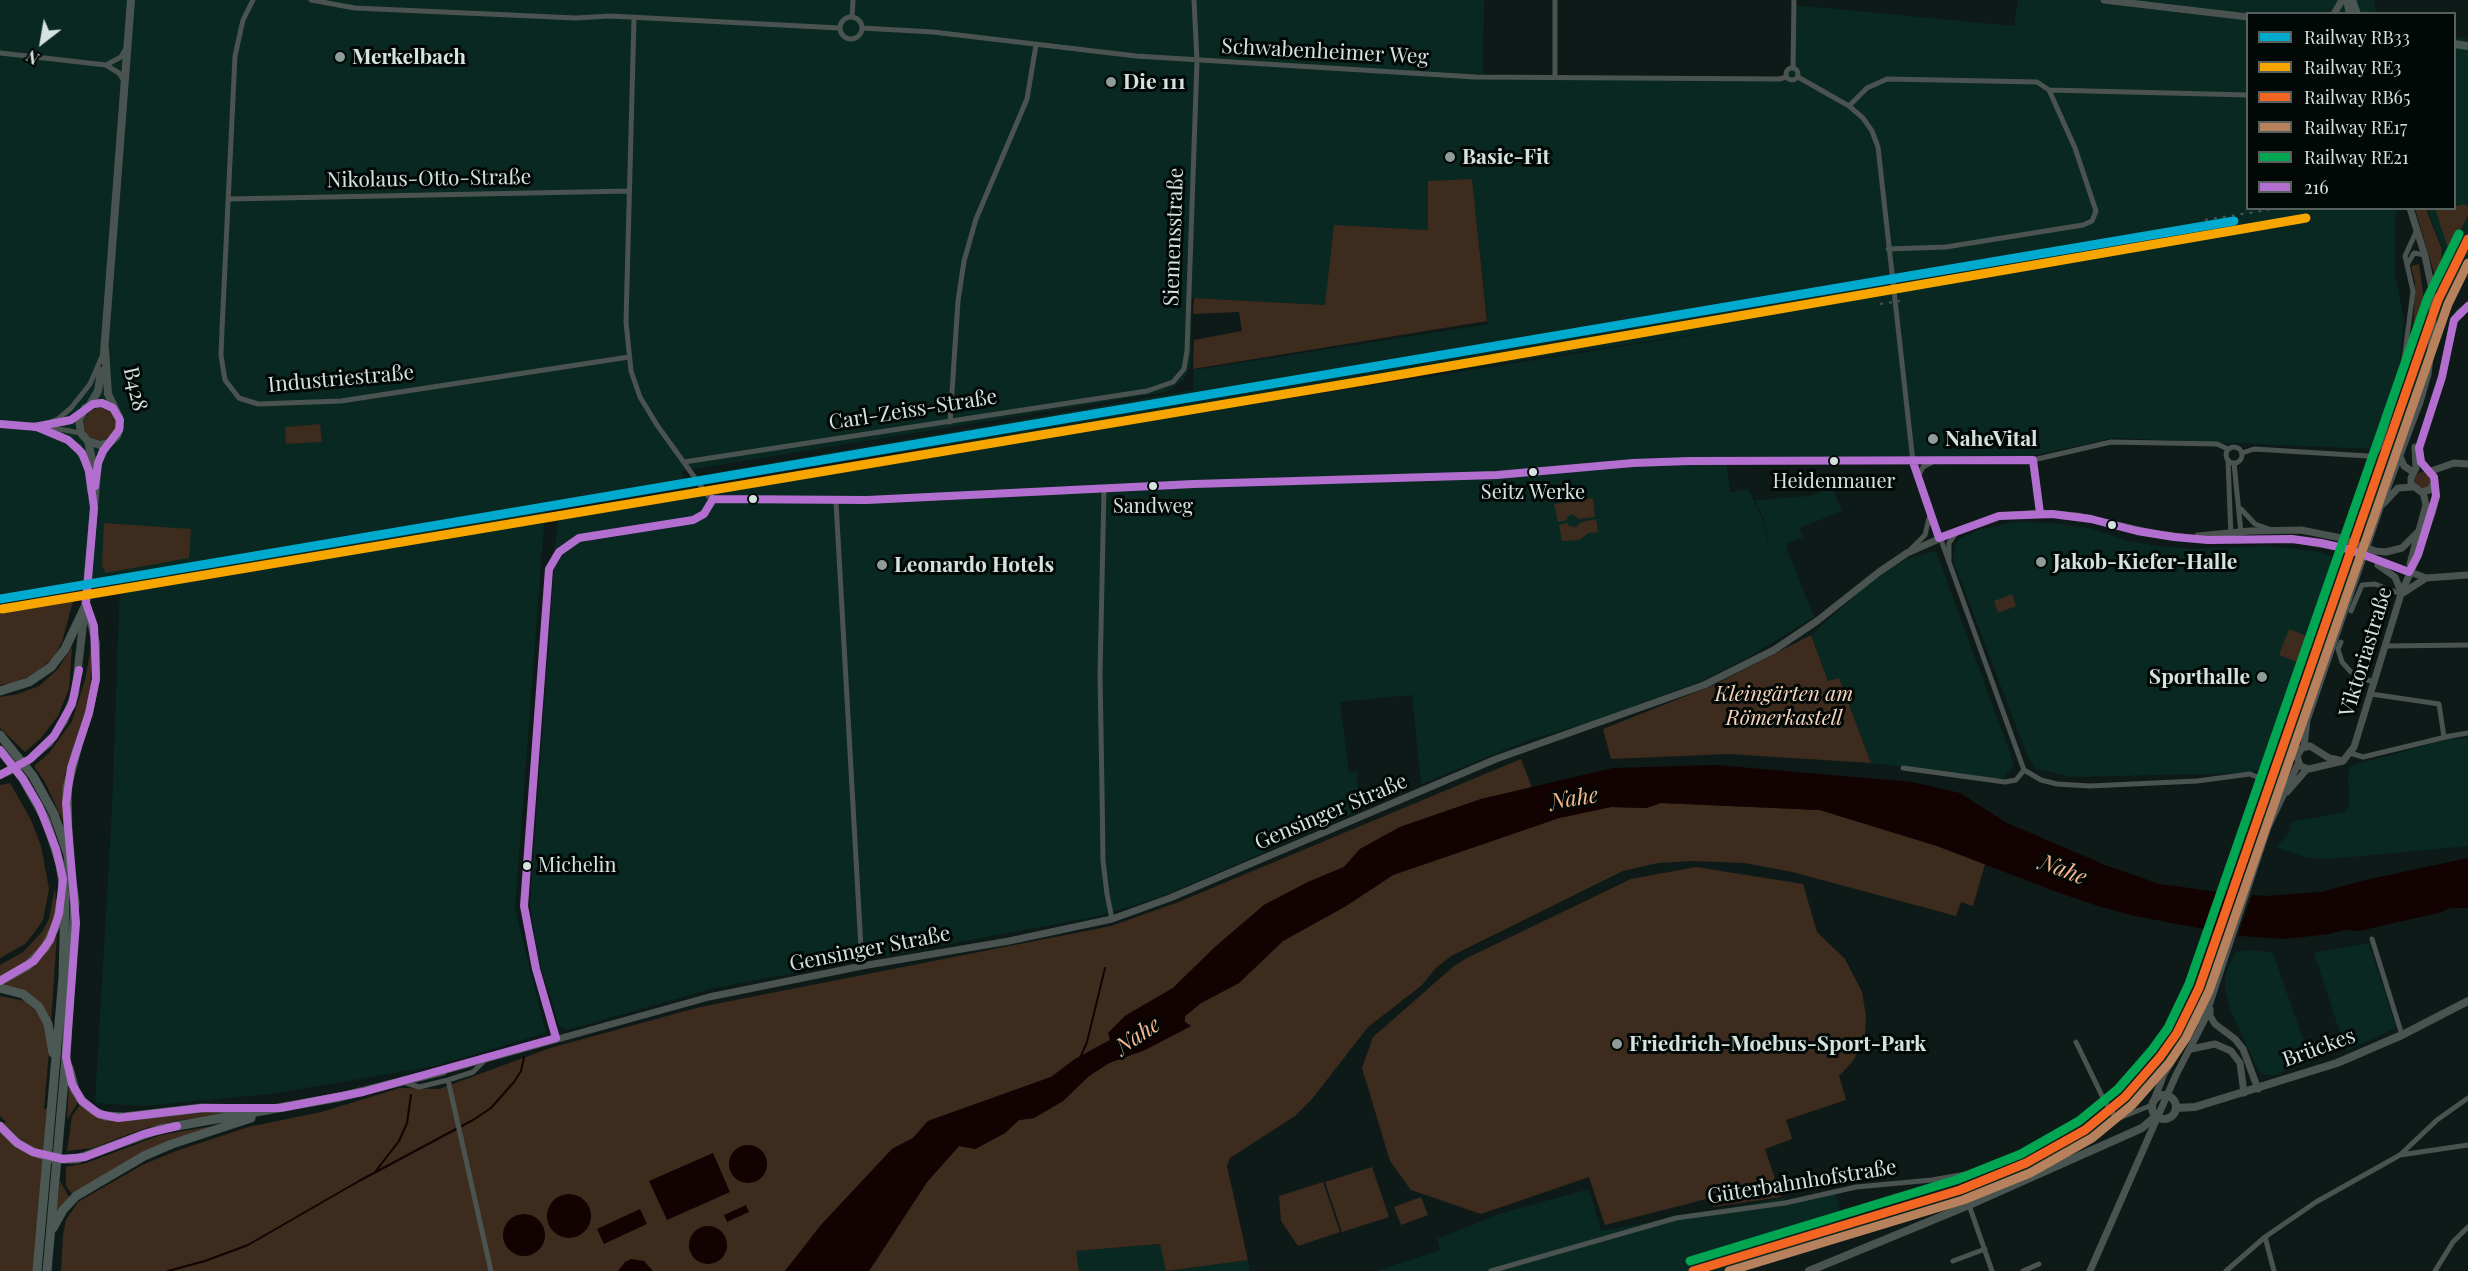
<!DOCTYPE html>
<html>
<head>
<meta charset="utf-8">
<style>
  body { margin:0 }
  #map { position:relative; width:2468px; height:1271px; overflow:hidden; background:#0e1a17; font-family:"Playfair Display",serif }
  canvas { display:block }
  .legend { position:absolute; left:2246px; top:12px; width:210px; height:198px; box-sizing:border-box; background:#020806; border:2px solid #56605c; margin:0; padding:8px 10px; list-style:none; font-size:18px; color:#d5e3de }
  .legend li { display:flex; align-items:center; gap:12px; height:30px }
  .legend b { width:30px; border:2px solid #56605c }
  .north { position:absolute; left:12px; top:12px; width:60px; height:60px; -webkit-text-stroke:4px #020806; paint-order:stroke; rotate:211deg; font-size:16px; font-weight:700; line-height:24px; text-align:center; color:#d5e3de }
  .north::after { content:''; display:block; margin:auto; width:21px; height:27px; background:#d5e3de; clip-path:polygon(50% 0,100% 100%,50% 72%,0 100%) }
</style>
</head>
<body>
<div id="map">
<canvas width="2468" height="1271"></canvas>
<ul class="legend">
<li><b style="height:8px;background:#00a9ce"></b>Railway RB33</li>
<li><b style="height:8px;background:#f7a600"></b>Railway RE3</li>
<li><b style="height:8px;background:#f26522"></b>Railway RB65</li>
<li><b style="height:8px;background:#b6815c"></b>Railway RE17</li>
<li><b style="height:8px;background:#00a651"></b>Railway RE21</li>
<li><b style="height:8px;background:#b36fd0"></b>216</li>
</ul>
<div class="north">N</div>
</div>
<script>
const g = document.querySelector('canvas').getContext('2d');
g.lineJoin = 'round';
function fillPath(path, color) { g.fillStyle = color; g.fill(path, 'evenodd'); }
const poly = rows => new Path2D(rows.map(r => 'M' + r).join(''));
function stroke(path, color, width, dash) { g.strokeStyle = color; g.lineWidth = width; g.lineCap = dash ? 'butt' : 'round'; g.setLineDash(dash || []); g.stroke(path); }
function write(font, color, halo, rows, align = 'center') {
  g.font = font + ' "Playfair Display",serif'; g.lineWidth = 6; g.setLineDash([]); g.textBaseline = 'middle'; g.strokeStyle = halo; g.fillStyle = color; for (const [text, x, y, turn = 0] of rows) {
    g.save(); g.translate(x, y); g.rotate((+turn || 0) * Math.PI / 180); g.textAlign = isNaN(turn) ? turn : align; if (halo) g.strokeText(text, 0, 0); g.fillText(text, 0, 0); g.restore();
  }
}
fillPath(poly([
  [0,0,1484,0,1483,77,1786,77,1787,71,1793,68,1794,5,2014,26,2018,0,2374,0,2376,13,2248,14,2248,208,2398,209,2395,218,2395,273,2404,321,2398,379,2373,449,2114,438,2031,456,1726,458,1730,492,1748,489,1765,525,1769,554,1766,525,1755,500,1810,496,1832,487,1842,511,1800,528,1803,537,1786,544,1788,551,1776,553,1788,552,1814,617,1747,658,1700,682,1584,724,1529,740,1421,784,1412,695,1340,702,1349,773,1357,772,1359,811,1161,897,1099,916,710,989,567,1030,559,1026,538,957,530,903,558,513,1758,325,827,463,545,511,515,909,546,1033,435,1066,271,1094,144,1106,95,1103,112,809,120,582,0,601],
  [1472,179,1488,324,1194,370,1193,390,684,478,682,471,1166,392,1183,381,1191,366,1192,298,1325,305,1428,230],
  [2455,37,2468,39,2468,268,2429,350,2368,529,2356,526,2427,322,2426,311,2441,265,2443,249,2428,212,2429,209,2454,208],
  [2014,522,2053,523,2089,528,2129,541,2159,546,2195,549,2267,546,2316,551,2336,558,2264,765,2252,773,2071,777,2037,769,2028,758,1953,560,1955,546,1959,539,1978,530],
  [1936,551,2014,764,2003,779,1871,763,1839,678,1828,681,1811,635,1876,577,1908,558],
  [2347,560,2354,563,2262,826,2253,825],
  [2468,738,2468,846,2331,859,2308,858,2276,847,2289,833,2291,822,2345,812,2349,804,2348,774,2350,766,2448,739],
  [2214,938,2224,939,2195,1015,2182,1037,2149,1082,2120,1110,2088,1135,2048,1159,2009,1178,1965,1194,1845,1231,1845,1234,1725,1271,1377,1271,1440,1250,1437,1239,1502,1213,1589,1189,1601,1231,1784,1198,1786,1202,1834,1189,1843,1224,1958,1189,2005,1170,2042,1153,2082,1128,2115,1103,2142,1076,2186,1012],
  [2369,943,2396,1028,2346,1051,2314,953],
  [2252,950,2273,953,2311,1062,2274,1075,2265,1075,2259,1072,2230,1009,2225,991,2225,976,2234,955,2236,952],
  [1161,1244,1166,1271,1248,1260,1250,1271,1079,1271,1075,1251]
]), '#092821');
fillPath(poly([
  [1472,179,1487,321,1193,369,1194,340,1242,331,1239,312,1193,314,1194,298,1325,305,1334,225,1428,230,1428,181],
  [2465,204,2468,207,2468,215,2448,256,2447,245,2435,209,2454,208,2455,206],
  [2415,209,2428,209,2427,212,2442,249,2441,265,2435,276],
  [2419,264,2425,307,2413,341,2415,283,2411,266],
  '84 424a16 16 0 1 1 32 0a16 16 0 1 1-32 0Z',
  [320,424,322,442,286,444,285,427],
  '2415 480a8 8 0 1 1 16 0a8 8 0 1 1-16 0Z',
  [1593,498,1595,517,1579,519,1572,514,1568,516,1567,520,1558,522,1554,504],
  [1596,519,1598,532,1589,533,1579,540,1562,541,1559,525,1567,523,1569,526,1576,527,1581,522],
  [104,523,191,529,189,558,106,573,102,566],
  [75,594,62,642,54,657,34,675,14,683,0,685,0,605],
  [2012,594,2016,606,1998,613,1994,601],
  [2289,629,2306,636,2297,662,2279,655],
  [1811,635,1828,681,1839,678,1871,763,1728,754,1611,759,1603,729,1716,684],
  [92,642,90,698,65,775,63,821,45,782,34,766,49,753,72,721,85,680],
  [72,647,69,689,58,716,41,738,25,752,0,728,0,697,18,694,39,686,58,669],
  [1521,759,1532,788,1481,799,1400,827,1360,849,1344,867,1308,882,1264,905,1215,947,1173,988,1125,1016,1110,1040,1075,1059,1051,1077,928,1121,913,1138,892,1149,821,1225,785,1271,61,1271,63,1235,66,1220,78,1202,142,1165,176,1151,248,1127,321,1112,400,1088,439,1089,550,1048,700,1007,1111,926,1176,903],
  [10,783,31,820,41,846,49,889,43,920,34,933,25,944,0,958,0,785],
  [1661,803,1820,810,1937,846,1985,864,1973,906,1961,902,1956,916,1792,872,1745,863,1693,861,1658,863,1623,871,1451,956,1436,968,1421,986,1368,1027,1312,1099,1295,1116,1230,1158,1227,1166,1248,1260,1166,1271,1160,1244,1076,1251,1079,1271,869,1271,927,1182,959,1146,975,1149,1005,1133,1019,1120,1034,1118,1063,1101,1089,1076,1109,1063,1145,1050,1191,1026,1185,1022,1185,1016,1201,1003,1239,983,1283,941,1346,906,1393,875,1559,818,1611,807,1646,808],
  [1696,867,1803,884,1817,932,1845,959,1862,992,1866,1016,1865,1038,1853,1061,1839,1076,1846,1100,1786,1120,1792,1139,1765,1149,1781,1197,1713,1207,1710,1198,1605,1225,1589,1177,1481,1214,1411,1190,1390,1161,1362,1068,1373,1037,1454,966,1467,958,1631,879],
  [55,888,56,905,53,923,46,942,34,956,19,968,0,977,0,965,23,952,42,932,49,919],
  [57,934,51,1022,46,1011,0,985,34,965,43,957],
  [0,996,25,1001,37,1012,45,1027,49,1052,44,1109,48,1108,33,1271,0,1271,0,1124,6,1122,0,1116],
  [69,1081,78,1102,67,1120],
  [80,1105,96,1116,238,1112,175,1121,146,1128,92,1148,67,1151,72,1116],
  [230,1123,179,1138,72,1194,66,1186,66,1167,86,1163,161,1135],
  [1372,1167,1389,1217,1342,1232,1325,1182],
  [60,1181,69,1197,56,1217],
  [1323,1182,1340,1232,1298,1246,1281,1221,1279,1196],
  [1421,1197,1428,1215,1401,1225,1394,1207]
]), '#3d2b1e');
fillPath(poly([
  [1716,765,1912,782,1960,793,2007,823,2105,865,2159,884,2220,892,2265,896,2321,892,2366,880,2468,858,2468,908,2450,908,2442,912,2359,931,2344,930,2329,934,2285,939,2241,936,2135,916,2101,907,2057,892,1937,846,1820,810,1661,803,1646,808,1611,807,1559,818,1393,875,1346,906,1283,941,1239,983,1201,1003,1185,1016,1185,1022,1191,1026,1145,1050,1109,1063,1089,1076,1063,1101,1034,1118,1019,1120,1005,1133,975,1149,959,1146,927,1182,869,1271,785,1271,821,1225,892,1149,913,1138,928,1121,1051,1077,1075,1059,1110,1040,1108,1033,1125,1016,1173,988,1215,947,1264,905,1308,882,1344,867,1360,849,1400,827,1481,799,1613,768],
  '729 1164a19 19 0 1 1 38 0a19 19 0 1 1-38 0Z',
  [713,1153,730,1192,667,1220,649,1181],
  '547 1216a22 22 0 1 1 44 0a22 22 0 1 1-44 0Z',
  [746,1205,749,1212,727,1222,724,1215],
  [640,1209,647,1224,604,1244,597,1229],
  '503 1235a21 21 0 1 1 42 0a21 21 0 1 1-42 0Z',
  '689 1245a19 19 0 1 1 38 0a19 19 0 1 1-38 0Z',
  [631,1259,644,1261,653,1271,618,1271,625,1262]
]), '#130202');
fillPath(poly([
  [2231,890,2240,891,2225,936,2215,934],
  [2242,891,2253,892,2237,938,2226,936]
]), '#0e1a17');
stroke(poly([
  [1080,1058,1087,1042,1105,968],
  [375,1172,399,1141,407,1123,411,1095],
  [168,1271,205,1261,248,1245,359,1181,473,1120,491,1108,514,1082,521,1071,524,1057]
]), '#130202', 2);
stroke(poly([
  [253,0,243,20,235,56,222,329,221,355,225,380,239,398,258,404,341,401,629,357],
  [311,0,355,8,576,18,610,16,839,28],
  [1555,0,1555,78],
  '840 28a11 11 0 1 1 22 0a11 11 0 1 1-22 0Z',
  [852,17,853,0],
  [634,18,626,322,631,371,640,397,657,425,708,496,713,499],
  [862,28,933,32,1136,56,1475,77,1779,79,1787,77],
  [0,53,106,65,121,57,125,50],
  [106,65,119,73,124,81],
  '1786 74a6 6 0 1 1 12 0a6 6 0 1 1-12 0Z',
  [1793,68,1794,0],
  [1798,77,1849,106,1863,118,1872,131,1878,147,1913,462,2024,770,2041,780,2057,784,2090,786,2197,781,2250,774,2257,777],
  [2049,90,2248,95],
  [1849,106,1867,88,1887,79,2037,82,2049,90,2075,148,2096,211,2092,221,2083,225,1946,247,1888,249],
  [229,199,629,191],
  [2407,265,2414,253,2425,255],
  [950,422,958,301,964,261,976,219,1027,99,1036,45],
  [0,424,53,428,81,433],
  [51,425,64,423,80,415],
  [38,427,58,419,71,408,90,384,103,354],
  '2226 455a8 8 0 1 1 16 0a8 8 0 1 1-16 0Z',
  [2242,453,2254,449,2368,456,2376,453,2380,446,2400,381,2405,353,2413,291,2405,256,2417,230],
  [2033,460,2040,513],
  [2228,460,2231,537],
  [684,462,1147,391,1173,382,1184,369,1187,351,1197,61,1194,0],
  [2234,463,2241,533],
  [1918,477,1923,467,1931,463],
  [1104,489,1100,675,1102,788,1103,861,1107,894,1112,919],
  [713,499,867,500,1194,484,1497,475,1633,463,1690,461,2033,460,2111,442,2217,444,2228,449],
  [836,502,862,966],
  [2241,509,2255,524,2269,529],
  [1910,550,1925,535,1929,518],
  [1949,560,1949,543,1956,533],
  [2351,611,2362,585,2375,584,2401,594],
  [2341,642,2338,649,2342,662,2350,671,2363,679,2375,682],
  [2386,646,2468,645],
  [2371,694,2439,704,2444,737],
  [2350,753,2363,757,2450,736,2468,733],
  [1903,768,2005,782,2016,780,2024,770],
  [2372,939,2402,1035],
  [556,1038,536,969,524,906,549,569,559,552,579,538,693,520,704,514,713,499],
  [2076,1042,2105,1102,2117,1119,2152,1105],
  [448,1080,491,1271],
  [403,1082,419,1087,448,1080,473,1072,487,1058],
  [2400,1155,2437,1120,2468,1098],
  [1969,1205,1992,1271],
  [2265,1237,2274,1271],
  [1953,1261,1985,1249],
  [1491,1271,1676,1218,1785,1203,1856,1187,1932,1180,1977,1172,2022,1155,2065,1131,2105,1102],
  [2023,1271,2039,1264],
  [2226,1271,2265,1237,2316,1202,2400,1155,2468,1145],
  [2435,1271,2453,1242,2468,1227]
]), '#4b5351', 5);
stroke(poly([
  [2104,0,2248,17],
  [2334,14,2342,0],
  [2415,447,2416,468,2411,478,2411,484,2421,492,2429,490,2433,485],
  [2399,454,2404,466,2413,472],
  [2431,471,2454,463,2468,464],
  [2383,504,2398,488,2413,487],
  [2198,536,2250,531,2301,530,2341,538,2375,551,2386,552,2402,548,2418,532],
  [2410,564,2426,505,2423,492],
  [2378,565,2395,577,2401,592],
  [2403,593,2426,578],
  [2304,746,2307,720,2380,508,2420,402,2428,374,2433,332,2432,289,2425,256,2410,208],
  [2343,761,2329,758,2310,746,2302,748,2297,756,2300,766,2309,769,2343,761,2354,747,2401,594,2418,555,2433,510,2436,496,2434,477,2421,462,2419,448,2442,377,2454,320,2459,313,2468,306],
  [2287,792,2307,769],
  [2210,1009,2210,1016,2215,1024,2235,1039,2243,1049,2258,1089],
  [2191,1049,2215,1044,2231,1051,2240,1063,2244,1093],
  [443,1071,709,997,862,966,1009,941,1112,919,1170,898,1496,759,1704,685,1774,650,1817,621,1879,572,1907,553,1959,530,1999,516,2040,513,2077,516,2156,534,2208,540,2292,539,2348,549,2426,578,2468,575],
  [2154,1100,2164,1074,2198,1018,2208,1007],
  [2090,1271,2176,1075,2204,1021,2268,827,2298,764]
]), '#4b5351', 7);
stroke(poly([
  [2347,0,2350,14],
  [2352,0,2357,14],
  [2454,44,2468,46]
]), '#4b5652', 8);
stroke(poly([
  [104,353,131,0],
  [89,406,98,391,101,371],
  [37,427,68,440,78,448,88,465,91,490],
  [88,441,94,469],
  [109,443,100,445,88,441,81,433,79,420,85,408,93,404,102,403,113,408],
  [77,749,89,713,96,679,96,643,87,606],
  [0,775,24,764,49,743,64,721,75,694,85,607,98,463,105,447,117,436,120,427,119,417,108,394,105,349],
  '2152 1107a12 12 0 1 1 24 0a12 12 0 1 1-24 0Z',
  [2176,1108,2195,1107,2337,1063,2402,1035,2468,1001],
  [1809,1271,1969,1205,2142,1128,2156,1116]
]), '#495450', 8);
stroke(poly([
  [0,691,29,682,51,667,65,649,85,607],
  [0,735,33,776,54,814,68,855,75,902,66,1057,47,1271],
  [0,750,23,779,46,820,60,864,65,897,63,978,37,1271],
  [68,841,67,788,77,749],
  [0,981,27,966,45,948,57,923,61,900],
  [0,988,23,994,39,1007,48,1024,53,1053],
  [69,1068,75,1090,82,1101,94,1111,105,1116,124,1117,202,1108,252,1109],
  [0,1126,17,1143,33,1152,55,1159,77,1159,160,1129,340,1097,443,1071],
  [53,1228,63,1210,76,1196,144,1156,172,1144,251,1118]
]), '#4c5854', 9);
stroke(poly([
  [2205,220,2280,208],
  [1880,304,1900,301]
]), '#4a5452', 2, [3, 6]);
stroke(poly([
  [0,424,37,427,68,440,82,453,89,471,94,508,86,603,94,626,96,679,89,713,71,768,66,803,76,923,66,1057,72,1084,82,1101,99,1114,118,1118,202,1108,280,1108,363,1092,556,1038],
  [34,427,71,420,93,404,102,403,113,408,120,420,119,430,103,451,98,463,95,486],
  [1913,462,1939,538,1999,516,2052,514,2091,519,2137,531,2174,537,2208,540,2292,539,2321,543,2348,549,2409,572,2418,555,2436,496,2434,477,2421,462,2419,448,2442,377,2454,320,2468,306],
  [713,499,867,500,1194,484,1497,475,1633,463,1690,461,2033,460,2040,513],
  [0,750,23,779,39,806,56,849,63,879,59,914,50,940,34,961,0,981],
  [0,775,30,759,54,736,72,704,79,670],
  [556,1038,536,969,524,906,549,569,559,552,579,538,693,520,704,514,713,499],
  [0,1126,17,1143,33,1152,63,1159,85,1157,144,1134,177,1126]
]), '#b36fd0', 8);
stroke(poly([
  [0,599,2234,221]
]), '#00a9ce', 9);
stroke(poly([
  [2,609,1369,380,2306,218]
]), '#f7a600', 9);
stroke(poly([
  [1693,1271,1960,1190,2026,1163,2085,1130,2125,1097,2160,1057,2177,1033,2199,988,2438,300,2468,239]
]), '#f26522', 9);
stroke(poly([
  [1729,1271,1963,1200,2030,1173,2092,1138,2132,1105,2169,1063,2186,1038,2209,991,2448,304,2468,263]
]), '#b6815c', 9);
stroke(poly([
  [1690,1261,1956,1180,2021,1154,2079,1121,2118,1089,2152,1050,2168,1028,2189,984,2428,297,2459,234]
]), '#00a651', 9);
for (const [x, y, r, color] of [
  [340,57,6,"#8f9d98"],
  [1111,82,6,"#8f9d98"],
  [1450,157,6,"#8f9d98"],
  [1933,439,6,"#8f9d98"],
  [1834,461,5,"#d5e3de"],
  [1533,472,5,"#d5e3de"],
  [1153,486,5,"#d5e3de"],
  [753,499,5,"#d5e3de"],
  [2112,525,5,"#d5e3de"],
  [2041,562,6,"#8f9d98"],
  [882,565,6,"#8f9d98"],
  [2262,677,6,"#8f9d98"],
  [527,866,5,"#d5e3de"],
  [1617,1044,6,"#8f9d98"]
]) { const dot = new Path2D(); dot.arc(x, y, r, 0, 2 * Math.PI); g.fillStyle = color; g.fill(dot); stroke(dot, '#020806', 2); }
write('20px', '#d5e3de', '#020806', [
  ["Heidenmauer",1834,482],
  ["Seitz Werke",1533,493],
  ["Sandweg",1153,507],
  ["Michelin",538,866,"left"]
]);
write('21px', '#d5e3de', '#020806', [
  ["Schwabenheimer Weg",1325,52,3],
  ["Nikolaus-Otto-Straße",429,179,-1],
  ["Siemensstraße",1174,237,-88],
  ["Industriestraße",341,379,-5],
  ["B428",135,389,77],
  ["Carl-Zeiss-Straße",913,410,-9],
  ["Viktoriastraße",2366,652,-73],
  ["Gensinger Straße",1331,812,-23],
  ["Gensinger Straße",870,949,-11],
  ["Brückes",2319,1048,-20],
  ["Güterbahnhofstraße",1802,1182,-9]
]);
write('bold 21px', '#d5e3de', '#020806', [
  ["Merkelbach",352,57],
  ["Die 111",1123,82],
  ["Basic-Fit",1462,157],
  ["NaheVital",1945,439],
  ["Jakob-Kiefer-Halle",2053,562],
  ["Leonardo Hotels",894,565],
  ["Sporthalle",2250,677,"right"],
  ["Friedrich-Moebus-Sport-Park",1629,1044]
], 'left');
write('italic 21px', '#f8d2ba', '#020806', [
  ["Kleingärten am",1784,694],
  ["Römerkastell",1784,718]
]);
write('italic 22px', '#f8b991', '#020806', [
  ["Nahe",1574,799,-9],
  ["Nahe",2063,870,21],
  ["Nahe",1138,1036,-34]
]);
</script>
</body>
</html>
